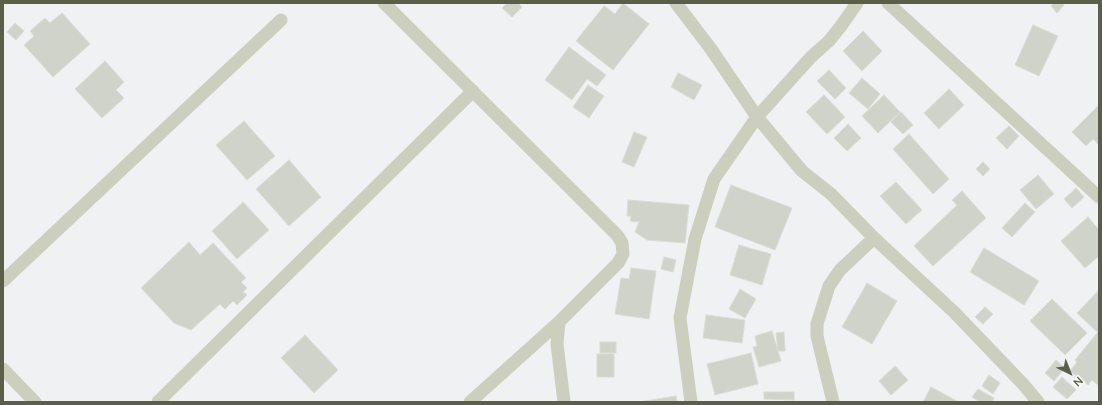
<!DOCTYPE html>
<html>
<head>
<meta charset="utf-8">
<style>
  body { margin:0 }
  #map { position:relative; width:1102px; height:405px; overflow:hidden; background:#f0f1f3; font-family:Mulish,sans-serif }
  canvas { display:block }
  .frame { position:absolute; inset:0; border:4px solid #5b5e48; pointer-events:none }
  .north { position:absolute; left:1050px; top:353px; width:40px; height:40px; -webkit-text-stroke:3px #fff; paint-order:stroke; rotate:137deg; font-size:11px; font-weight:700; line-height:16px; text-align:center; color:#5b5e48 }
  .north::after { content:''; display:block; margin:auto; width:14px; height:18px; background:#5b5e48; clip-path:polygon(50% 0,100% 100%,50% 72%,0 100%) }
</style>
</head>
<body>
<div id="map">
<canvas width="1102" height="405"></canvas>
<div class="frame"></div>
<div class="north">N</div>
</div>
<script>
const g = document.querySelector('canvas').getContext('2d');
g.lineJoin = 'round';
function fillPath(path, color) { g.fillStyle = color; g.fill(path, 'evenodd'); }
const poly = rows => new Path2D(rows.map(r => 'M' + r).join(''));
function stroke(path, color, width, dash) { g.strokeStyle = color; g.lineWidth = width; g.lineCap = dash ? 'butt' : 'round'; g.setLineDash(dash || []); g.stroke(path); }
const building = poly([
  [507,3,518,3,522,7,512,17,502,8,507,3],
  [623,3,649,24,613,70,576,41,604,6,615,14,623,3],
  [1054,3,1062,3,1064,5,1057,13,1051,6,1054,3],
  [62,13,90,44,53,77,24,45,34,36,30,31,45,18,50,23,62,13],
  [15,23,24,31,16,40,7,32,15,23],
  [1033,25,1058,36,1039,76,1015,65,1033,25],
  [863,31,882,51,862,71,843,51,863,31],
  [569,47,606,75,597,86,587,79,572,100,545,80,569,47],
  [105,61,124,82,116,90,124,98,102,118,75,89,105,61],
  [829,70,846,88,835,99,817,81,829,70],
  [678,73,702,85,694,100,671,87,678,73],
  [862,78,880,94,868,109,849,93,862,78],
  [588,85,604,96,589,118,573,107,588,85],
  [949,89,964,105,939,129,924,113,949,89],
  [824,95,845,117,827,134,806,112,824,95],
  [884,95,900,112,878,133,862,116,884,95],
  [1099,105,1099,143,1098,144,1093,139,1086,146,1072,132,1099,105],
  [901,112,913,125,903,134,891,122,901,112],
  [244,121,275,156,247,180,216,145,244,121],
  [848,124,861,138,847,151,834,138,848,124],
  [1009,126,1019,136,1007,149,996,138,1009,126],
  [634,132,647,137,634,167,622,162,634,132],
  [909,134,949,179,933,194,893,149,909,134],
  [289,160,321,197,289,226,256,189,289,160],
  [983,162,990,169,983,176,976,169,983,162],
  [1038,175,1054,194,1036,209,1020,190,1038,175],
  [896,182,922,210,906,224,880,196,896,182],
  [731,185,792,208,775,250,715,227,731,185],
  [1076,188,1084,197,1072,208,1064,199,1076,188],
  [962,191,986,218,933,266,914,246,957,205,952,200,962,191],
  [628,200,689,205,685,243,647,240,635,232,639,222,630,221,631,216,627,216,628,200],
  [243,202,269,230,237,259,212,231,243,202],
  [1025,203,1035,212,1012,237,1002,228,1025,203],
  [1088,217,1099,230,1099,256,1085,268,1061,241,1088,217],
  [189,242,200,255,213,243,246,278,241,282,247,288,243,292,247,295,237,305,233,301,225,309,220,304,191,330,174,323,141,288,189,242],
  [739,245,771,254,762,285,730,275,739,245],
  [984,248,1039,281,1024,305,970,272,984,248],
  [664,257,676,260,673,272,661,269,664,257],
  [631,268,656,271,649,319,615,314,621,278,629,279,631,268],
  [867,283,897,301,872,344,842,327,867,283],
  [740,289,756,299,745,318,729,309,740,289],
  [1099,290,1099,330,1097,332,1077,313,1099,290],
  [1052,299,1087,333,1065,355,1030,321,1052,299],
  [985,307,993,314,983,324,975,317,985,307],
  [706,315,745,320,742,343,703,338,706,315],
  [772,331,781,361,759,367,753,347,757,346,755,336,772,331],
  [784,332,785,351,778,351,776,333,784,332],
  [1098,332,1099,333,1099,386,1092,380,1088,385,1070,371,1077,362,1075,360,1098,332],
  [305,335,338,370,314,393,281,358,305,335],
  [600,342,616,342,616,353,600,353,600,342],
  [751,353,758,384,715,395,707,364,751,353],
  [597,354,614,354,614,377,597,377,597,354],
  [1056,360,1065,368,1054,381,1045,373,1056,360],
  [895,366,908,380,891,395,879,381,895,366],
  [989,375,1000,383,993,394,982,386,989,375],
  [1062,377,1076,390,1067,399,1053,387,1062,377],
  [931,387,957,401,956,402,923,402,931,387],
  [978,389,994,398,992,402,980,402,972,397,978,389],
  [764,392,794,392,794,400,764,399,764,392],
  [676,396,677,402,639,402,676,396]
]);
fillPath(building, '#d0d3ca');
stroke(building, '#d9dcd4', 1);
stroke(poly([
  [384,3,617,235,622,243,623,254,618,263,559,322,470,402],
  [676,3,711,49,757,117,802,171,831,194,874,238,954,312,1023,384,1038,402],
  [888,3,1099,197],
  [3,281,281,20],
  [559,322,557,344,564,402],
  [3,369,35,402],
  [158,402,473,91],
  [691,402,680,318,695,239,714,179,757,117,811,57,829,41,841,26,857,3],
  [833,402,817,336,817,324,829,286,840,270,874,238]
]), '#cdcfbe', 13);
</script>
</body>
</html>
